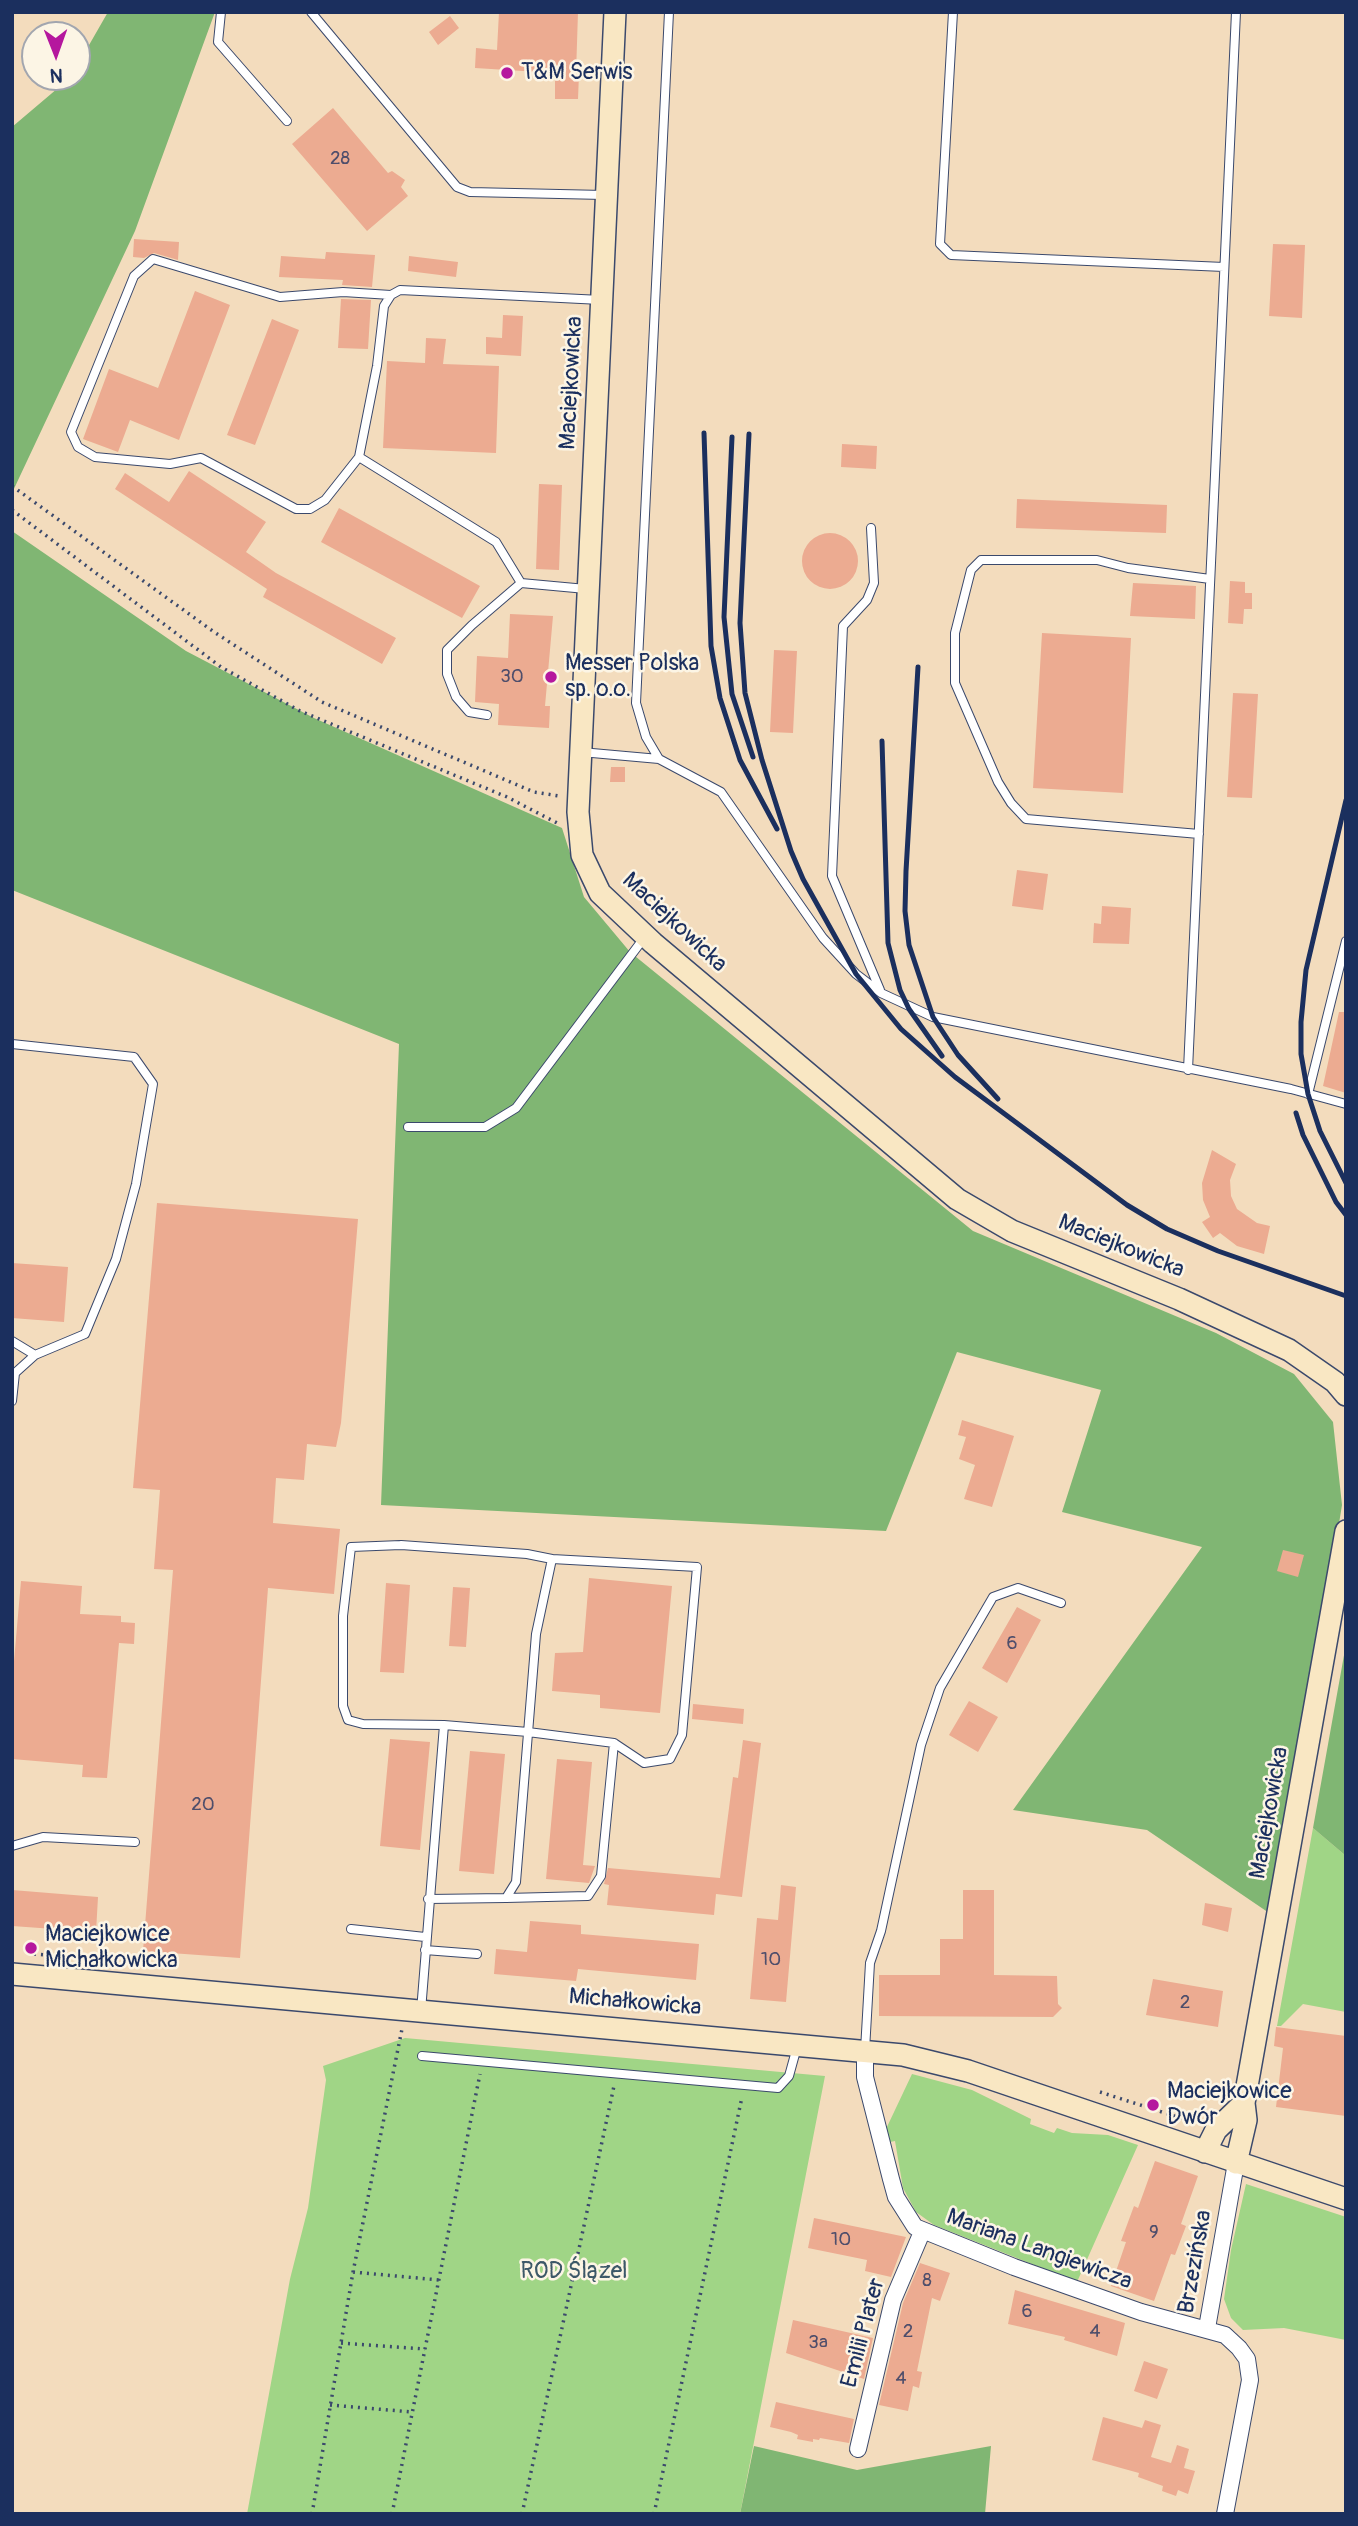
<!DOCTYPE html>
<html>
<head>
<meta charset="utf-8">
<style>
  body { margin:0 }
  #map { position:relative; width:1358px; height:2526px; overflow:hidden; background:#f3dcbd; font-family:Pangolin,sans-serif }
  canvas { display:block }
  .frame { position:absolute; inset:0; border:14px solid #1b2f5e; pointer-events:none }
  .north { position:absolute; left:21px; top:21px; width:70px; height:70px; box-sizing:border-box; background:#fcf5e5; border:2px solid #a2a6af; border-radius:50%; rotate:179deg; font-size:19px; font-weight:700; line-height:28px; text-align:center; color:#1b2f5e }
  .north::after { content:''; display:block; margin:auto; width:24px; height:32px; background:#b5179e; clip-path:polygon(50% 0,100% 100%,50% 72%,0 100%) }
</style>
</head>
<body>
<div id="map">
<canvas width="1358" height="2526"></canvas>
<div class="frame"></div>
<div class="north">N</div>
</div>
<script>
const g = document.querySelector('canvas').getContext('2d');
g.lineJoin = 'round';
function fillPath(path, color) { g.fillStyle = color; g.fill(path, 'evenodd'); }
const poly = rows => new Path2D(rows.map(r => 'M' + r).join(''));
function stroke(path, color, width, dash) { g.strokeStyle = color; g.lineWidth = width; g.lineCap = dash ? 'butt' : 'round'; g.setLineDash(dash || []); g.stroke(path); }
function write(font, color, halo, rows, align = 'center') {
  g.font = font + ' Pangolin,sans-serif'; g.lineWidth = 5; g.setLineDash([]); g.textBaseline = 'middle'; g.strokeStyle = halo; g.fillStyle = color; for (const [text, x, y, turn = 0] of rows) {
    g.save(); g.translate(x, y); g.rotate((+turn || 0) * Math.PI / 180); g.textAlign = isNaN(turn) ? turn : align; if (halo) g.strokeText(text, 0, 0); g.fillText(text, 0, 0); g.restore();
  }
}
fillPath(poly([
  [1313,1828,1346,1856,1346,2012,1303,2004,1281,2026,1277,2026],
  [405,2038,825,2076,740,2514,247,2514,290,2279,308,2208,326,2080,323,2066],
  [912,2074,972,2090,1031,2119,1030,2124,1054,2133,1057,2128,1072,2133,1108,2135,1138,2145,1077,2282,934,2225,916,2212,903,2188,895,2141,890,2142,886,2129],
  [1246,2184,1346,2217,1346,2340,1284,2328,1243,2330,1231,2318,1224,2299,1231,2250]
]), '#a0d586');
fillPath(poly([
  [108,12,215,12,135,231,12,493,12,127,71,77,77,77,77,66],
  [12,531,186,651,314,718,562,828,584,897,630,952,973,1231,1216,1333,1294,1374,1333,1422,1342,1505,1275,1917,1147,1830,1013,1810,1202,1547,1062,1512,1101,1390,957,1352,886,1531,381,1505,399,1044,12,890],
  [1346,1644,1346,1856,1313,1828],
  [754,2446,857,2470,991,2446,985,2514,740,2514]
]), '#80b673');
fillPath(poly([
  [499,12,578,12,576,74,579,74,578,99,555,99,555,73,475,68,476,48,497,50],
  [450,16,459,28,438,45,429,32],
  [333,108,388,173,392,171,405,180,401,187,408,196,367,231,292,144],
  [134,239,179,242,178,260,154,253,144,258,133,257],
  [1273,244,1305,245,1302,318,1269,316],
  [326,252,375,255,372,287,342,285,343,280,279,277,281,256,325,259],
  [409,256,458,262,456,277,408,271],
  [195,291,230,305,179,440,130,420,118,452,83,439,109,369,158,388],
  [341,299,371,300,368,349,338,348],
  [503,315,523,316,521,356,486,354,486,337,502,338],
  [272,319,299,330,255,445,227,435],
  [426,338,446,339,443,364,499,366,496,453,383,448,387,361,425,363],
  [842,444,877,446,876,469,841,467],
  [189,471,266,522,246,552,276,573,396,638,382,664,263,597,267,589,115,489,125,473,169,502],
  [539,484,562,485,559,570,536,569],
  [1017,499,1167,505,1166,533,1016,528],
  [339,508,480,586,462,618,321,542],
  '802 561a28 28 0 1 1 56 0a28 28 0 1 1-56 0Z',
  [1230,581,1245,582,1245,593,1252,593,1252,609,1244,609,1243,624,1228,623],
  [1133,583,1196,586,1195,619,1130,616],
  [510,614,553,616,545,706,550,706,549,728,498,725,499,704,475,702,477,656,508,658],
  [1042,633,1131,638,1123,793,1033,788],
  [774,650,797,651,793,733,770,732],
  [1233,693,1258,694,1252,798,1227,797],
  [611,767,625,767,625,782,610,782],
  [1017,870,1048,874,1043,910,1012,906],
  [1102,906,1131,908,1129,944,1093,943,1094,923,1101,924],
  [1339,1012,1346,1012,1346,1093,1323,1086],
  [1212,1150,1236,1164,1230,1180,1231,1196,1237,1209,1257,1223,1270,1226,1264,1254,1237,1246,1220,1233,1213,1238,1202,1222,1210,1217,1203,1200,1202,1183],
  [157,1203,358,1219,341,1423,336,1447,307,1444,304,1480,276,1478,273,1523,340,1529,334,1594,268,1588,240,1958,143,1951,173,1570,154,1569,160,1490,133,1488],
  [12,1263,68,1267,64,1322,12,1318],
  [962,1420,1014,1436,992,1507,964,1499,975,1465,959,1459,966,1437,958,1435],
  [1283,1550,1304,1555,1298,1577,1277,1571],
  [589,1578,672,1586,660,1713,600,1708,600,1695,552,1691,555,1653,583,1652],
  [21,1581,82,1586,80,1614,121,1616,121,1622,135,1623,134,1644,119,1643,107,1778,82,1777,83,1765,12,1759,12,1684],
  [386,1583,410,1585,404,1673,380,1672],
  [453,1587,470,1588,466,1647,449,1646],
  [1017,1607,1041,1620,1007,1683,982,1668],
  [969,1701,998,1717,978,1752,949,1735],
  [693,1704,744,1709,743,1724,692,1719],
  [390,1739,430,1742,420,1850,380,1846],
  [743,1740,761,1743,742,1897,716,1894,714,1915,607,1905,609,1885,604,1884,608,1868,720,1878,733,1777,738,1778],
  [470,1751,505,1754,494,1874,459,1871],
  [557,1759,592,1762,583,1865,595,1866,589,1883,546,1879],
  [781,1885,796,1887,786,2002,750,1999,757,1918,778,1920],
  [12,1890,98,1897,96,1932,12,1926],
  [963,1890,994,1890,994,1975,1057,1976,1058,2004,1062,2008,1053,2017,879,2016,879,1975,940,1975,940,1939,963,1939],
  [1205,1903,1232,1908,1228,1932,1202,1925],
  [530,1921,581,1925,581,1934,699,1944,696,1980,578,1969,576,1981,494,1974,496,1949,527,1952],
  [1153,1979,1223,1991,1218,2027,1146,2015],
  [1276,2027,1346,2036,1346,2116,1276,2107,1283,2048,1274,2046],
  [1155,2161,1198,2176,1181,2224,1186,2226,1175,2255,1171,2254,1154,2301,1111,2286,1126,2242,1121,2241,1134,2206,1138,2208],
  [814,2218,906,2237,891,2277,865,2271,867,2260,808,2248],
  [920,2263,950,2273,940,2301,932,2298,917,2371,922,2372,919,2388,913,2386,908,2411,879,2405,903,2303],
  [1015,2290,1125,2323,1117,2356,1064,2340,1065,2337,1008,2324],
  [793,2320,873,2338,864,2379,786,2353],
  [1144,2361,1168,2369,1157,2399,1134,2391],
  [776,2402,854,2419,849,2443,820,2438,819,2440,813,2439,813,2442,797,2439,798,2435,791,2432,770,2427],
  [1103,2417,1142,2428,1145,2420,1161,2425,1151,2457,1171,2463,1177,2445,1189,2449,1184,2468,1195,2471,1188,2494,1178,2490,1176,2496,1162,2491,1163,2486,1138,2477,1139,2473,1092,2460]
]), '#ecab91');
const lane = poly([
  [221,12,218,42,287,121],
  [311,12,457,187,470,192,604,195],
  [953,12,940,244,951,255,1224,267],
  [359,457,325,500,310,509,296,509,201,458,170,464,95,457,78,447,71,432,134,276,153,259,280,297,343,292,391,295],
  [871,528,874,583,867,600,843,626,832,876,880,990],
  [586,589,521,583,496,542,359,457,377,366,384,306,391,295,400,290,601,300],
  [487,715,469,712,456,697,447,674,447,650,472,625,521,583],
  [581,752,659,759,721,792,823,938,856,974,881,993,933,1017,1291,1089,1346,1104],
  [659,759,646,737,636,703,669,12],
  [1199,834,1026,819,1011,803,998,782,955,683,955,633,971,570,981,560,1097,560,1128,568,1210,579],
  [12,1044,134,1057,153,1084,136,1184,116,1259,85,1334,35,1355,15,1373,12,1401],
  [1188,1070,1236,12],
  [1308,1094,1346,941],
  [408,1127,485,1127,516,1108,644,938],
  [12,1341,35,1355],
  [401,1545,527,1554,552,1559,697,1567,682,1735,670,1759,644,1763,614,1743,528,1732,444,1725,363,1724,348,1720,343,1706,343,1616,351,1547,401,1545],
  [12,1846,43,1837,135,1842],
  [506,1898,588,1896,601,1876,614,1743],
  [428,1899,506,1898,516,1882,536,1634,552,1559],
  [351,1929,425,1937],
  [425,1950,477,1954],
  [421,2011,444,1725],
  [865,2050,870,1963,881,1931,921,1745,940,1688,993,1597,1018,1588,1061,1603],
  [422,2056,778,2088,789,2076,797,2047]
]);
const street = poly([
  [865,2050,865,2077,891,2179,896,2197,915,2227,1014,2267,1141,2312,1225,2335,1239,2348,1247,2359,1250,2380,1225,2514],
  [1207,2328,1236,2163],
  [858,2449,893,2300,922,2232]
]);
const secondary = poly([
  [615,12,578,812,582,855,600,893,653,943,957,1199,1012,1231,1179,1299,1289,1350,1335,1382,1346,1395],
  [12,1974,903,2055,968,2071,1346,2199],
  [1205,2152,1216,2130,1244,2103],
  [1236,2163,1246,2120,1244,2103,1346,1531]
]);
stroke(lane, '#3b496c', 10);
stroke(street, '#3b496c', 18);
stroke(secondary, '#3b496c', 24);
stroke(poly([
  [12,486,214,632,322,702,534,792,559,796],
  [12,510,221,667,300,711,507,797,559,824],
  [34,1954,113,1961],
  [1100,2092,1199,2124],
  [353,2272,439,2280],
  [341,2343,425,2349],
  [330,2405,412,2412],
  [312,2514,353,2272,402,2029],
  [392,2514,480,2074],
  [522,2514,614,2086],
  [654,2514,742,2097]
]), '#3b496c', 3.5, [2, 5]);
stroke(lane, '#fff', 8);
stroke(street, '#fff', 16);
stroke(secondary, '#f9e7c3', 21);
stroke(poly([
  [704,433,711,646,720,698,740,760,777,829],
  [749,434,740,623,745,693,762,760,791,851,803,879,856,974,901,1029,955,1077,1127,1205,1167,1229,1218,1251,1346,1296],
  [732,437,724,617,732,694,753,757],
  [918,667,906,871,905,911,909,945,933,1017,958,1055,998,1099],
  [882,741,888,943,900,990,909,1009,942,1056],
  [1346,800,1306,970,1301,1022,1301,1054,1308,1094,1320,1131,1346,1183],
  [1296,1113,1303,1135,1336,1202,1346,1215]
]), '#1b2f5e', 5);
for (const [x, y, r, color] of [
  [507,73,7,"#b5179e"],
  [551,677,7,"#b5179e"],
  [31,1948,7,"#b5179e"],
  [1153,2105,7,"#b5179e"]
]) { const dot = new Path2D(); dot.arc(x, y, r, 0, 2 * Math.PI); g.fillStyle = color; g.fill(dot); stroke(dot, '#fcf5e5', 2.5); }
write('19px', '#4f4e6b', null, [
  ["28",340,159],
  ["30",512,677],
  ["6",1012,1644],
  ["20",203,1805],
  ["10",771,1960],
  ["2",1185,2003],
  ["9",1154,2233],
  ["10",841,2240],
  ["8",927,2281],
  ["6",1027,2312],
  ["2",908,2332],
  ["4",1095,2332],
  ["3a",818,2343],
  ["4",901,2379]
]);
write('23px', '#1b2f5e', '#fcf5e5', [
  ["T&M Serwis",521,73],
  ["Messer Polska",565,664],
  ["sp. o.o.",565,690],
  ["Maciejkowice",45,1935],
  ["Michałkowicka",45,1961],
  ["Maciejkowice",1167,2092],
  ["Dwór",1167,2118]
], 'left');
write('23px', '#1b2f5e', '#fcf5e5', [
  ["Maciejkowicka",572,383,-87],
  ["Maciejkowicka",674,923,43],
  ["Maciejkowicka",1121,1247,22],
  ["Maciejkowicka",1270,1813,-80],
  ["Michałkowicka",635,2003,5],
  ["Mariana Langiewicza",1039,2250,20],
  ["Brzezińska",1196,2262,-80],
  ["Emilii Plater",864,2333,-75]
]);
write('23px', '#3c5868', '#fcf5e5', [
  ["ROD Ślązel",574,2272]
]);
</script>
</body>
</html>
